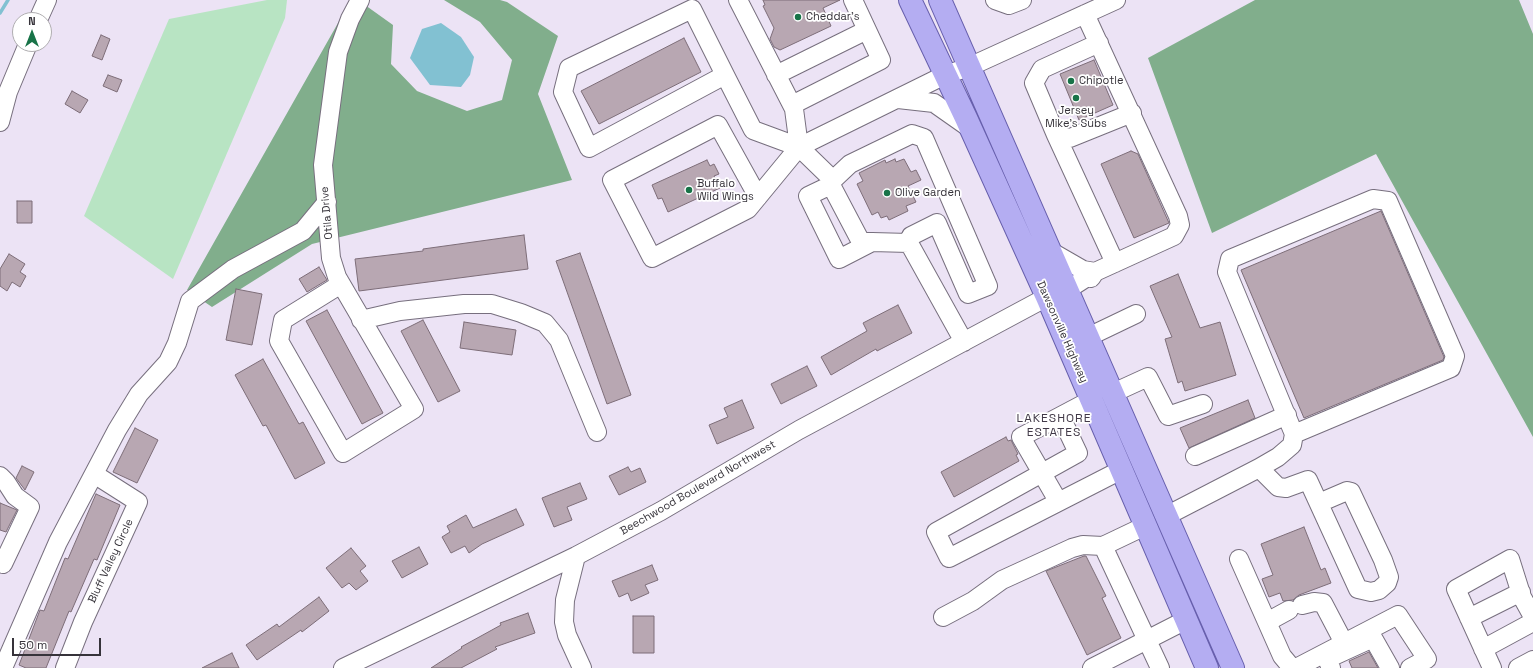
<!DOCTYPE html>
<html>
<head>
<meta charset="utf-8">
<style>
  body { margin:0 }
  #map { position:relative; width:1533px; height:668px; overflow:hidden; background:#ece3f5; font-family:"Space Grotesk",sans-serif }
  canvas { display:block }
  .north { position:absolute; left:12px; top:12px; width:40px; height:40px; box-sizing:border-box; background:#fff; border:1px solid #afadb0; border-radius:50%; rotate:0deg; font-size:11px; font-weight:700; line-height:16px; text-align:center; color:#36333a }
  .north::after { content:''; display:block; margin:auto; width:14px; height:18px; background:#187348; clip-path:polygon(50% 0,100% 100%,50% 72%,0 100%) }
  .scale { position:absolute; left:12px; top:638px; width:89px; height:18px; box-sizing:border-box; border:2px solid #36333a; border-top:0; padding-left:5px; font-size:12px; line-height:14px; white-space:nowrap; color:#36333a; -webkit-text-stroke:3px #fff; paint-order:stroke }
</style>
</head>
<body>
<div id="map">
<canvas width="1533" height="668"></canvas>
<div class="north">N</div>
<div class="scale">50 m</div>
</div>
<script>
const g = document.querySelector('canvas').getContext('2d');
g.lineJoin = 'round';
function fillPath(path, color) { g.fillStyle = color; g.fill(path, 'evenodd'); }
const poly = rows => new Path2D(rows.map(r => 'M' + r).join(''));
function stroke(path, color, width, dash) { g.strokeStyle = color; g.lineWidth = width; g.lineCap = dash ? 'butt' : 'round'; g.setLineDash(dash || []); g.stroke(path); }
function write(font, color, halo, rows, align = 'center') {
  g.font = font + ' "Space Grotesk",sans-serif'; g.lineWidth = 3.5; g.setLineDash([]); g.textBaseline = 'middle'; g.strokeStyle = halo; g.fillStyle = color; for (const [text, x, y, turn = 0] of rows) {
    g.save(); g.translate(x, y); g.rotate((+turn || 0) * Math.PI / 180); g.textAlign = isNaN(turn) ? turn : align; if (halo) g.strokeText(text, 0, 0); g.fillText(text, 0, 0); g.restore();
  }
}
fillPath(poly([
  [267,0,287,0,285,18,173,279,84,216,169,19]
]), '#b8e4c3');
fillPath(poly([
  [351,0,358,0,393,25,391,64,417,91,467,111,502,100,512,60,480,22,444,0,500,0,507,2,558,36,538,94,572,180,312,244,212,307,187,290],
  [1255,0,1519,0,1533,34,1533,437,1376,154,1212,233,1148,58]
]), '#81ae8c');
fillPath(poly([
  [441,23,461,37,474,57,470,75,461,87,430,85,410,58,422,29]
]), '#82c1d2');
stroke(poly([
  [0,13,8,0]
]), '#82c1d2', 3.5);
const building = poly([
  [763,0,840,0,823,8,831,26,780,50,774,47,770,39,774,28,763,6,765,5,763,0],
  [101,35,110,39,102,60,92,56,101,35],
  [684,38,701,72,599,124,581,91,684,38],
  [1094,60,1113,105,1079,120,1060,74,1094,60],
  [108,75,122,80,117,92,103,86,108,75],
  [72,91,88,100,80,113,65,104,72,91],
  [1131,151,1138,154,1169,223,1134,238,1101,164,1131,151],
  [895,159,896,162,904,159,911,172,916,170,921,180,908,186,916,202,906,206,908,211,889,220,887,216,881,218,878,212,872,215,857,184,863,181,859,173,885,160,886,163,895,159],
  [707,160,710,166,714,164,719,174,714,176,720,188,668,212,662,198,658,199,652,185,707,160],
  [17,201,32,201,32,223,17,223,17,201],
  [1381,211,1444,357,1443,360,1304,418,1241,270,1381,211],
  [524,235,528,269,359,291,355,259,423,251,423,249,524,235],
  [580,253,631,395,607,404,556,261,580,253],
  [9,254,25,264,20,272,26,276,20,287,12,282,7,291,0,286,0,269,9,254],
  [319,267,327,280,307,292,299,279,319,267],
  [1178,274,1200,328,1220,322,1236,375,1185,391,1182,381,1178,383,1165,339,1172,337,1150,286,1178,274],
  [236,289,262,294,252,345,226,340,236,289],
  [898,305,912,333,877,351,876,349,831,375,821,357,867,331,863,323,898,305],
  [327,310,383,413,362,424,306,321,327,310],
  [423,320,460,391,438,402,401,331,423,320],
  [464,322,516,330,512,355,460,348,464,322],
  [263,359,299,424,303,422,325,463,295,479,266,425,263,426,235,375,263,359],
  [807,366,817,386,781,404,771,384,807,366],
  [742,400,754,428,717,444,709,425,728,417,724,408,742,400],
  [1248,400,1255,418,1189,448,1180,428,1248,400],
  [135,428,158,440,137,483,113,472,135,428],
  [1006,437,1008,441,1011,440,1018,454,1016,455,1019,461,954,497,941,472,1006,437],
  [22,466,34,472,25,490,16,478,22,466],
  [628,467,631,472,640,468,646,482,619,495,609,476,628,467],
  [580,483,587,499,567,507,572,520,554,527,542,498,580,483],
  [96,494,120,505,97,560,94,559,71,612,69,611,46,668,26,668,19,665,40,610,44,611,65,558,68,559,96,494],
  [0,503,17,510,6,532,0,530,0,503],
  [516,509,524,525,482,544,469,553,465,546,451,553,442,537,450,532,447,526,466,515,473,528,516,509],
  [1304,527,1321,570,1325,568,1331,583,1299,595,1293,600,1283,601,1280,593,1269,597,1262,579,1273,575,1261,544,1304,527],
  [419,547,428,564,402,578,392,561,419,547],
  [351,548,366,566,360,571,368,581,356,590,349,583,342,588,326,568,351,548],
  [1084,556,1086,556,1106,596,1102,598,1121,638,1087,655,1046,571,1084,556],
  [652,565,658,580,645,585,649,593,631,601,628,593,619,597,612,581,652,565],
  [319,597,329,611,302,632,301,630,257,660,246,645,277,624,279,627,319,597],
  [528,613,535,633,495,647,497,649,461,668,431,668,462,648,461,647,501,625,500,623,528,613],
  [633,616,654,616,654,653,633,653,633,616],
  [1369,652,1378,668,1352,668,1349,661,1369,652],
  [232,653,239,668,202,668,232,653]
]);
fillPath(building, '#b8a7b2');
stroke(building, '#7d6d78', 1);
const minor = poly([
  [738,0,794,109,799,147],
  [995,0,1009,5,1022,0],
  [38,20,47,0],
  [1099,43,1042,69,1034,83,1056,135,1070,138,1132,113],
  [725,75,589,148,563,92,569,68,692,9,725,75,753,130,799,147,833,180,850,164,912,134,924,138,988,286,968,294,937,223,911,236,909,243,964,342],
  [776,75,867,30],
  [898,99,934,103,971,129],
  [792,105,881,60,853,0],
  [0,122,8,92,28,44],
  [1056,135,1115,263],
  [833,180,831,185,808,196,839,259,872,242,909,243],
  [831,185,861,242,872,242],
  [758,197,718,125,612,180,652,258,748,209,799,147,945,75,969,67,1116,0],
  [1050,251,1083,270,1095,272,1091,278],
  [341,284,283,320,279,341,343,453,414,409,337,277,331,258,323,165,338,52,350,19,360,0],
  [361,320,400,311,464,304,492,304,521,313,545,323,559,340,597,432],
  [1088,337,1136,314],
  [1113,393,1148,377,1168,416,1203,404],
  [1061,417,1078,453,936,532,949,558,1121,470],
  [1195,456,1287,415],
  [1259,468,1278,457,1292,445,1294,434,1227,272,1230,259,1373,199,1388,201,1455,356,1451,368,1294,434],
  [0,476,6,482,15,496,30,507,3,564],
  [1058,501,1021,437,1091,400],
  [1168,515,1259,468,1278,487,1286,488,1308,480,1358,589,1371,592,1379,590,1387,583,1389,577,1383,560,1351,492,1347,491,1319,503],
  [1145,526,1103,546,1160,668],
  [576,556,565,600,564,622,567,635,582,668],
  [1239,559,1282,656,1292,668],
  [1302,605,1314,602,1323,603,1344,643],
  [943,617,973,601,1002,580,1072,548,1083,545,1103,546],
  [1469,618,1521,592],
  [1267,622,1289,610],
  [1483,649,1533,622],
  [3,668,58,542,117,430,139,394,168,362,177,343,190,301,233,269,303,231,327,202],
  [65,668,83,622,138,502,94,474],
  [343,668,576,556,661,511,799,430,1047,297,1067,290,1095,272,1174,236,1180,225,1178,216,1085,14],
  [1092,668,1186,620],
  [1296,668,1398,615,1427,659,1410,668],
  [1331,668,1327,659,1373,638,1390,668],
  [1492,668,1456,589,1510,559,1522,597,1533,617],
  [1518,668,1533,660]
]);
const major = poly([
  [910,0,966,118,1047,297,1207,668],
  [940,0,1233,668]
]);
stroke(minor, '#776f7e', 20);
stroke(major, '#675fac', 24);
stroke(minor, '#fff', 18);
stroke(major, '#b4adf2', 22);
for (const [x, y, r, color] of [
  [798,17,4,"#187348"],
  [1071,81,4,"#187348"],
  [1076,98,4,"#187348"],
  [689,190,4,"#187348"],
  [887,193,4,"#187348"]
]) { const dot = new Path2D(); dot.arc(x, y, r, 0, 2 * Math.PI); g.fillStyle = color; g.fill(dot); stroke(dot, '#fff', 1.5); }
write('11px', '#36333a', '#fff', [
  ["Cheddar's",806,17],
  ["Chipotle",1079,81],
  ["Jersey",1076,111,"center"],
  ["Mike's Subs",1076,124,"center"],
  ["Buffalo",697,184],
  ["Wild Wings",697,197],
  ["Olive Garden",895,193]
], 'left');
write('11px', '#36333a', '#fff', [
  ["Otila Drive",327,213,-95],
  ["Dawsonville Highway",1062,332,66],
  ["Beechwood Boulevard Northwest",698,488,-30],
  ["Bluff Valley Circle",111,561,-65]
]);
g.letterSpacing = '1px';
write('12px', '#413947', '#fff', [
  ["LAKESHORE",1054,419],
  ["ESTATES",1054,433]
]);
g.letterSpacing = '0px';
</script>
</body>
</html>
